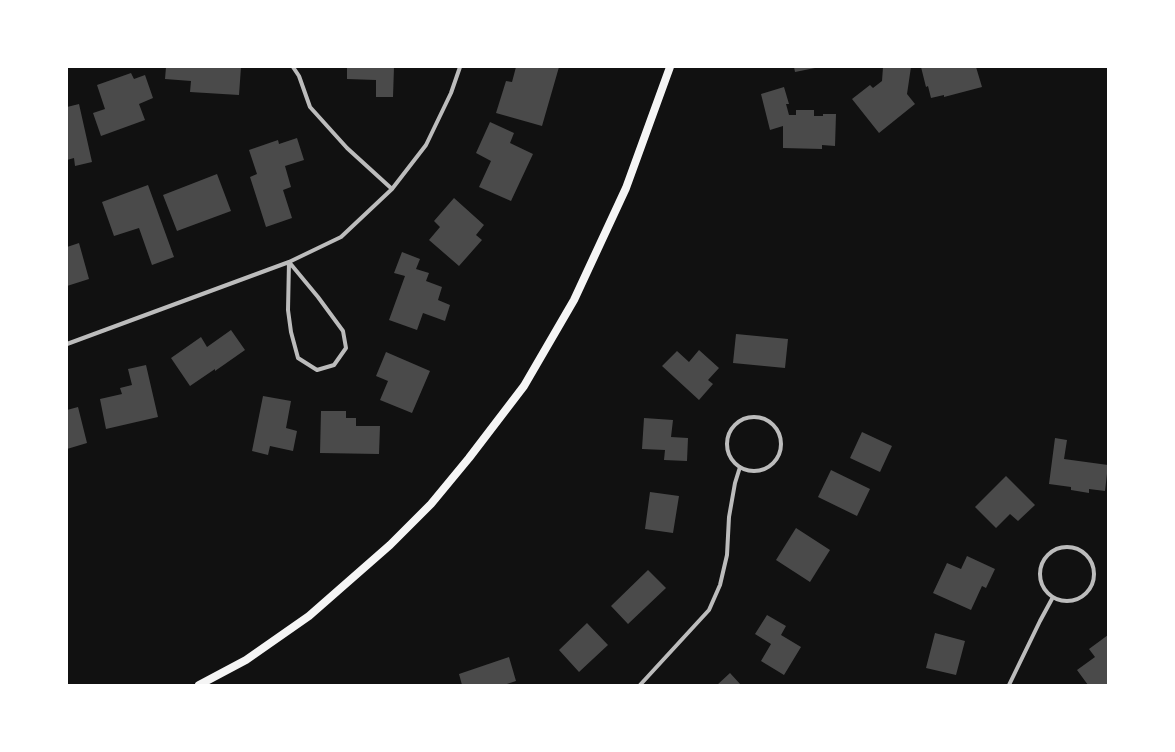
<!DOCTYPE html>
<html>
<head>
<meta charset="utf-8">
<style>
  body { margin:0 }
  #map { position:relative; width:1175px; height:752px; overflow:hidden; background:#111; font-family:Poppins,sans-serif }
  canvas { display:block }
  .frame { position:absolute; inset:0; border:68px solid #fff; pointer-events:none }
</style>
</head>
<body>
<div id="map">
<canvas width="1175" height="752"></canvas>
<div class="frame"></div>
</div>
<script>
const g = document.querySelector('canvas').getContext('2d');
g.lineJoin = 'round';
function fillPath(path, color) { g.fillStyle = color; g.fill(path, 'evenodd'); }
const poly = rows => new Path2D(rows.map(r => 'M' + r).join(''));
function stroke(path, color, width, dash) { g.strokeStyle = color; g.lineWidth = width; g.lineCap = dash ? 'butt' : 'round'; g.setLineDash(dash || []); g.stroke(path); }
fillPath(poly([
  [166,67,241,67,239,95,190,92,191,81,165,79],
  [347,67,394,67,393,97,376,97,376,80,347,79],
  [516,67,559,67,542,126,496,113,506,81,512,82],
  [794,67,815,67,815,68,795,72],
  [883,67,911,67,907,94,915,104,879,133,852,99,870,85,873,88,882,81],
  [921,67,976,67,982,87,944,97,944,95,931,98,928,86,926,87],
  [131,73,134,79,145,75,153,98,139,104,145,120,101,136,93,113,105,109,97,85],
  [784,87,789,104,786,104,789,115,796,115,796,110,814,110,814,116,823,116,823,114,836,114,835,146,822,145,822,149,783,148,783,126,770,130,761,94],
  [79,104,92,162,75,166,74,158,67,160,67,107],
  [490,122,514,133,510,143,533,154,511,201,479,187,491,161,476,153],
  [297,138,304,160,285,166,291,187,283,190,292,218,266,227,250,177,257,174,249,150,278,140,279,144],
  [217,174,231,211,177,231,163,195],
  [148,185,174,257,152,265,139,228,114,236,102,202],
  [454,198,484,225,476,235,482,240,459,266,429,240,440,227,434,221],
  [79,243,89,279,67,286,67,247],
  [402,252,420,259,416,269,429,273,426,281,442,287,438,300,450,305,445,321,423,313,417,330,389,320,405,276,394,273],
  [231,330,245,350,215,371,215,369,190,386,171,358,201,337,207,347],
  [736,334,788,339,785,368,733,363],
  [699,350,719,368,708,380,713,384,699,400,662,366,677,351,689,362],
  [386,352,430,371,412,413,380,400,388,381,376,376],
  [146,365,158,417,106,429,100,399,122,394,120,388,132,385,128,369],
  [263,396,291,401,286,428,297,431,293,451,270,446,268,455,252,451],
  [78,407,87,443,67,449,67,410],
  [321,411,346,411,346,418,356,418,356,426,380,426,379,454,320,453],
  [644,418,673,420,671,437,688,438,687,461,664,460,665,450,642,449],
  [862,432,892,446,880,472,850,458],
  [1055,438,1067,440,1064,459,1108,465,1105,491,1089,489,1089,493,1071,490,1071,487,1049,484],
  [831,470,870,489,857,516,818,497],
  [1006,476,1035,505,1018,521,1010,514,996,528,975,507],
  [650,492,679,496,673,533,645,529],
  [796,528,830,550,810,582,776,560],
  [967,556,995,569,986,588,982,586,971,610,933,593,947,563,961,569],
  [648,570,666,588,628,624,611,606],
  [767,615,786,626,781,635,801,647,784,675,761,661,771,644,755,634],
  [587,623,608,645,579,672,559,650],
  [935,633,965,641,956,675,926,668],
  [1108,635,1108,685,1088,685,1077,670,1095,657,1089,649],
  [509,657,516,681,504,685,462,685,459,674],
  [730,673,741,685,717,685]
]), '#4a4a4a');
stroke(poly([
  [293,67,299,76,310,107,347,148,392,189],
  [289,262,318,297,343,331,346,348,334,365,317,370,298,358,291,332,288,310,289,262],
  [67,344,289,262,341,237,392,189,426,145,451,93,460,67],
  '727 444a27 27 0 1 1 54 0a27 27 0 1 1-54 0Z',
  '1040 574a27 27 0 1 1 54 0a27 27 0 1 1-54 0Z',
  [640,685,709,610,720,585,727,555,729,517,735,483,740,467],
  [1009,685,1040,621,1053,597]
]), '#bcbcbc', 4);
stroke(poly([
  [199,685,246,660,309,616,390,545,431,504,469,458,524,386,574,300,626,188,670,67]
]), '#f5f5f5', 8);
</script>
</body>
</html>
